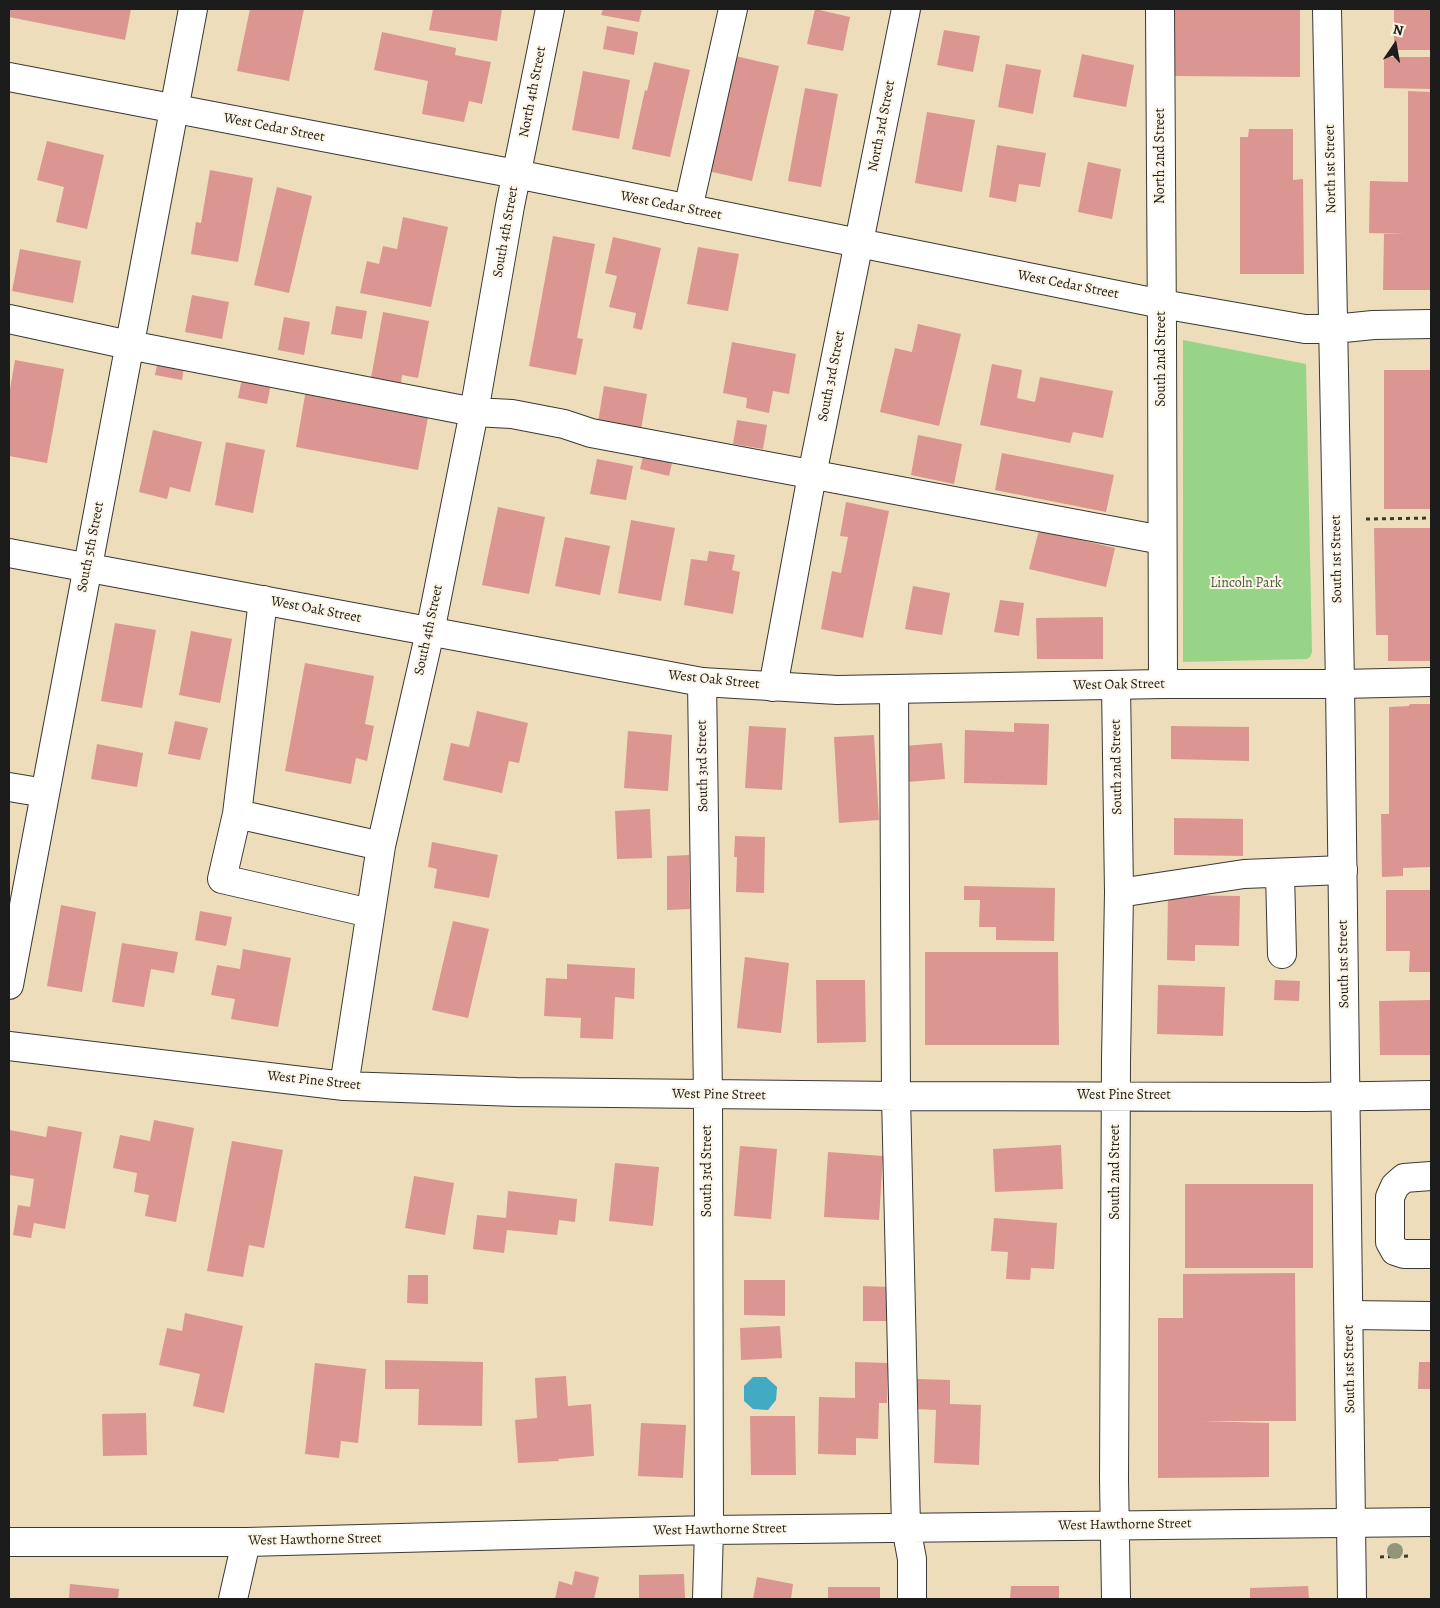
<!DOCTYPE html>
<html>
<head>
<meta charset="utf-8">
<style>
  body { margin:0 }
  #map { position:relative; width:1440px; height:1608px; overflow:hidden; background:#edddba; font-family:Alegreya,serif }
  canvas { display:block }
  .frame { position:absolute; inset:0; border:10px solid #1c1c1c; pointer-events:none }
  .north { position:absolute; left:1370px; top:20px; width:50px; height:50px; -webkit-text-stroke:4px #fcf5e5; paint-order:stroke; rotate:12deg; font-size:14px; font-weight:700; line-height:20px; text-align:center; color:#1c1c1c }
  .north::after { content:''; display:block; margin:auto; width:18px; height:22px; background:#1c1c1c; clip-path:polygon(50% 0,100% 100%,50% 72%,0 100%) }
</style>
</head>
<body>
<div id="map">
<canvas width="1440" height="1608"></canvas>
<div class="frame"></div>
<div class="north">N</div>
</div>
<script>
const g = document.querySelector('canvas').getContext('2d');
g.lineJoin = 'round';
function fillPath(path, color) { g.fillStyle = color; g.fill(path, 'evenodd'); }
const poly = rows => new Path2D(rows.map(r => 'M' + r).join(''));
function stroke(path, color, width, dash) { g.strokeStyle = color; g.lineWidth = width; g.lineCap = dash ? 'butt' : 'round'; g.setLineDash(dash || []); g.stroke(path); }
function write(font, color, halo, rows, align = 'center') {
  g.font = font + ' Alegreya,serif'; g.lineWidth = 4; g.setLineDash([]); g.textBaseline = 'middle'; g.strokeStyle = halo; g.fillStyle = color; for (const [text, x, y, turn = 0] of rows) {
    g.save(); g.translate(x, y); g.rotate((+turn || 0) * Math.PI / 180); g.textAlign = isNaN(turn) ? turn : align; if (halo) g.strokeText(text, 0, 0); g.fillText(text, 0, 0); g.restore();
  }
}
fillPath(poly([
  [1183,340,1306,364,1312,652,1310,657,1307,659,1183,662]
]), '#98d488');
fillPath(poly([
  [753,1377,766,1377,777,1387,776,1400,768,1410,753,1409,744,1401,744,1386]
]), '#43aac3');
fillPath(poly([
  [9,9,131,9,125,40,9,17],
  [250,9,304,9,289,81,237,71],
  [433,9,502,9,497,41,429,30],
  [603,9,642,9,639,22,601,15],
  [815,9,850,17,843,51,807,44],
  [1175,9,1300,9,1300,77,1175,76],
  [1394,9,1431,9,1431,50,1394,50],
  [607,26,638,32,634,55,603,49],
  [944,30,980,36,973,72,937,65],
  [382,32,456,48,455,55,491,62,482,104,469,101,464,122,422,114,428,81,374,70],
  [1082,54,1134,65,1126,107,1073,97],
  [735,56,779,66,752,181,708,171],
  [1384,57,1431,57,1431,89,1384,88],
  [654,62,690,70,670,157,632,149,645,90,647,91],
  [1006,64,1041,70,1033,114,998,107],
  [583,71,630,80,619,139,572,130],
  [805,88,838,94,821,187,788,181],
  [1408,91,1431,92,1431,290,1383,290,1384,234,1406,234,1369,233,1370,181,1408,182],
  [927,112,975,120,962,192,915,183],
  [1249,129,1293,129,1293,180,1303,179,1304,274,1240,274,1240,137,1248,137],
  [47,141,104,155,87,229,56,222,64,187,37,180],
  [997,145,1046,153,1040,187,1019,184,1016,202,989,197],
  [1088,162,1121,169,1112,219,1078,212],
  [210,170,253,178,238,262,191,254,196,222,201,223],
  [277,187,312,196,289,293,254,285],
  [403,217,448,227,431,307,360,293,367,261,379,264,383,246,397,249],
  [553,236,595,244,577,338,583,339,576,375,529,366],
  [613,237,661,248,642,330,633,328,636,313,609,307,617,276,605,273],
  [698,247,739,254,728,311,687,304],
  [20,249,81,261,73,303,12,291],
  [192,295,229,302,222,339,185,332],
  [336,306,367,311,362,339,331,334],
  [383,312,429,321,418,378,402,375,401,383,371,378],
  [284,317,310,322,304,355,278,350],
  [918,324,961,334,939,426,880,412,895,348,912,352],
  [732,342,796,354,789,394,773,391,769,413,746,408,747,398,723,393],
  [159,355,185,360,182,380,155,375],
  [15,360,64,369,47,463,9,456,9,395],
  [992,364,1022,370,1017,398,1035,402,1040,377,1113,391,1103,438,1073,432,1070,443,980,425],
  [1384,370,1431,370,1431,509,1384,509],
  [243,373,272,379,267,404,238,398],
  [307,384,430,407,418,470,296,447],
  [604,386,647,394,641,430,598,422],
  [737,420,767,425,763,449,733,444],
  [153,430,202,442,190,492,170,487,167,499,139,492],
  [918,435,962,444,954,484,911,475],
  [226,442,265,450,253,513,215,505],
  [644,452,673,459,669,476,640,469],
  [1002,453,1114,475,1106,512,995,490],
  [597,459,633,466,626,500,590,494],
  [846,502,889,511,863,638,821,629,832,571,841,573,848,537,840,536],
  [498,507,545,517,529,594,482,585],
  [631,520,675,528,661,601,618,593],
  [1374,528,1431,528,1431,661,1388,661,1388,635,1376,635],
  [1039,530,1115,548,1106,587,1029,569],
  [565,537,610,546,600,595,555,586],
  [709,551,735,555,732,570,740,572,733,614,684,605,691,559,707,561],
  [913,586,950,593,942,635,905,629],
  [1000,600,1024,603,1019,636,994,632],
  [1103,617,1103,659,1037,659,1036,618],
  [115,623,156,630,142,708,101,701],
  [191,631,232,639,220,703,179,695],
  [305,663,374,676,365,724,374,726,367,761,356,758,351,784,285,771],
  [1410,704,1431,704,1431,867,1403,868,1403,876,1382,877,1381,814,1389,814,1389,707,1409,706],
  [477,711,528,723,519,763,509,761,502,793,443,780,451,743,469,747],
  [175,721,208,728,200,760,168,754],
  [1014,723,1049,724,1047,785,964,783,965,730,1014,732],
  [749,726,786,728,782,790,745,788],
  [1171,726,1249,727,1249,761,1171,759],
  [628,731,672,735,668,791,624,788],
  [874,735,879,820,839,823,834,737],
  [942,743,945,779,907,782,904,746],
  [97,744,143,753,137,787,91,779],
  [650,809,652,858,617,859,615,811],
  [1174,818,1243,819,1243,856,1174,855],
  [735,836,765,837,764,893,736,892,737,857,734,857],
  [432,842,498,855,489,898,434,888,437,869,428,867],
  [689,855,690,909,667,910,667,856],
  [964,886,1055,888,1054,941,996,940,996,927,979,927,980,900,964,900],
  [1386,890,1431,890,1431,972,1409,972,1410,951,1386,951],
  [1168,895,1240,896,1239,946,1195,945,1195,961,1167,960],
  [61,905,96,912,82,992,47,986],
  [200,911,232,917,226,946,195,940],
  [453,921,489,929,468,1018,432,1010],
  [122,943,178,952,174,973,151,969,144,1007,112,1002],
  [243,949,291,958,278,1027,231,1019,235,999,211,995,217,965,240,969],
  [925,952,1058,952,1059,1045,925,1045],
  [745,957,789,963,781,1033,737,1028],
  [567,964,635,968,634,999,615,997,613,1039,580,1038,581,1018,544,1016,546,978,567,979],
  [816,980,865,980,866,1042,817,1043],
  [1275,980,1300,981,1299,1001,1274,1000],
  [1158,985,1225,987,1223,1036,1157,1034],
  [1431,1000,1431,1055,1380,1055,1379,1001],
  [154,1120,194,1128,176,1222,145,1216,149,1195,134,1192,137,1173,113,1168,120,1135,150,1141],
  [48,1126,82,1132,65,1229,34,1223,31,1238,13,1235,18,1205,30,1207,34,1179,9,1175,10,1130,46,1137],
  [232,1141,283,1150,264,1248,249,1245,243,1277,207,1271],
  [1061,1145,1063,1189,995,1192,993,1149],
  [740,1146,777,1149,771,1219,734,1216],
  [828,1152,883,1156,879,1220,824,1217],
  [615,1163,659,1167,653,1226,609,1221],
  [414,1176,454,1183,445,1235,405,1228],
  [1185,1184,1313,1184,1313,1268,1185,1268],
  [508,1191,577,1199,575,1222,559,1220,557,1235,507,1230,504,1253,473,1249,477,1215,506,1218],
  [994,1218,1057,1223,1054,1269,1031,1268,1030,1280,1006,1279,1008,1252,991,1251],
  [1295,1273,1296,1421,1203,1421,1269,1423,1269,1477,1158,1478,1158,1318,1183,1318,1183,1274],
  [408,1275,428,1275,428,1304,407,1303],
  [744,1280,785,1280,785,1316,744,1315],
  [863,1286,890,1287,890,1321,863,1321],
  [185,1313,243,1326,224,1413,193,1406,200,1374,159,1365,167,1328,182,1331],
  [780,1326,782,1358,741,1360,740,1328],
  [385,1360,483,1362,482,1426,418,1425,419,1389,385,1389],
  [855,1362,888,1363,887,1403,879,1403,878,1439,856,1438,856,1455,818,1454,819,1397,855,1398],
  [1419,1362,1431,1362,1431,1389,1418,1389],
  [315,1363,366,1369,358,1443,341,1441,339,1458,305,1454],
  [566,1376,568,1406,591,1404,594,1456,558,1459,559,1461,518,1463,515,1420,537,1418,535,1378],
  [917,1379,950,1380,950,1404,981,1405,979,1465,934,1463,936,1410,915,1409],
  [146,1413,147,1455,103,1456,102,1414],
  [750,1416,795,1416,796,1475,751,1475],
  [641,1423,686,1425,683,1478,638,1476],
  [575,1571,599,1577,594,1599,555,1599,559,1581,572,1585],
  [684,1574,685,1599,639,1599,639,1575],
  [757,1577,793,1584,791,1599,753,1599],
  [70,1584,119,1589,118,1599,69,1599],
  [1011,1586,1059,1586,1059,1599,1010,1599],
  [1308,1586,1309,1599,1250,1599,1250,1588],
  [828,1587,880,1587,880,1599,828,1599]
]), '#dc9691');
const minor = poly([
  [1160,9,1162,333,1163,684],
  [1327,9,1340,684,1431,682],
  [9,77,516,174,1162,304,1305,329,1334,329,1373,325,1431,324],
  [688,209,733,9],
  [9,319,129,345,474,412,512,414,564,424,591,433,1162,540],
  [702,682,708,1095,709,1530,707,1599],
  [1116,685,1119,893,1116,1060,1114,1479,1116,1599],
  [773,687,812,475,906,9],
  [894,689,896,1096,906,1527,912,1559,912,1599],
  [9,787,45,793],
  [237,814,263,600],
  [1280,873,1282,954],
  [1119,893,1244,874,1343,870],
  [370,913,222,879,237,814,381,846],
  [9,985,193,9],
  [9,1046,344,1086,516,1092,896,1096,1307,1097,1431,1095],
  [344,1086,381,846,430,632,474,412,510,206,550,9],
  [1431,1176,1404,1178,1395,1186,1390,1197,1390,1242,1395,1251,1404,1254,1431,1254],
  [1349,1315,1431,1316],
  [9,1542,246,1542,709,1530,1431,1522],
  [233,1599,246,1542]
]);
const major = poly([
  [9,553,702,682,837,690,1163,684,1340,684,1352,1599]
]);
stroke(minor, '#3b3934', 30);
stroke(major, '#3b3934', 30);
stroke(poly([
  [1366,519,1431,518],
  [1380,1557,1411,1556]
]), '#3b3934', 3, [4, 4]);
stroke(minor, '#fff', 28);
stroke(major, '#fff', 28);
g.fillStyle = '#929678';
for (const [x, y] of [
  [1395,1551]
]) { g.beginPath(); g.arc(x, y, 8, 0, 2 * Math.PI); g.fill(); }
write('14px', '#1c1c1c', '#fcf5e5', [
  ["North 4th Street",533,92,-79],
  ["North 3rd Street",882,126,-79],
  ["West Cedar Street",274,128,11],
  ["North 2nd Street",1161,156,-90],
  ["North 1st Street",1331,169,-91],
  ["West Cedar Street",671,206,11],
  ["South 4th Street",506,232,-80],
  ["West Cedar Street",1068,285,11],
  ["South 2nd Street",1162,359,-90],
  ["South 3rd Street",832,376,-79],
  ["South 5th Street",91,547,-79],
  ["South 1st Street",1337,559,-91],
  ["West Oak Street",316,610,11],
  ["South 4th Street",429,630,-78],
  ["West Oak Street",714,680,6],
  ["West Oak Street",1119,685,-1],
  ["South 3rd Street",703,766,-91],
  ["South 2nd Street",1117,767,-91],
  ["South 1st Street",1344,964,-91],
  ["West Pine Street",314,1081,6],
  ["West Pine Street",719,1095,1],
  ["West Pine Street",1124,1096],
  ["South 3rd Street",708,1171,-90],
  ["South 2nd Street",1116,1172,-90],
  ["South 1st Street",1350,1369,-91],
  ["West Hawthorne Street",1125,1525,-1],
  ["West Hawthorne Street",720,1530,-1],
  ["West Hawthorne Street",315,1540,-1]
]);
write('14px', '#475c42', '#fcf5e5', [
  ["Lincoln Park",1246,584]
]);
</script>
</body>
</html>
